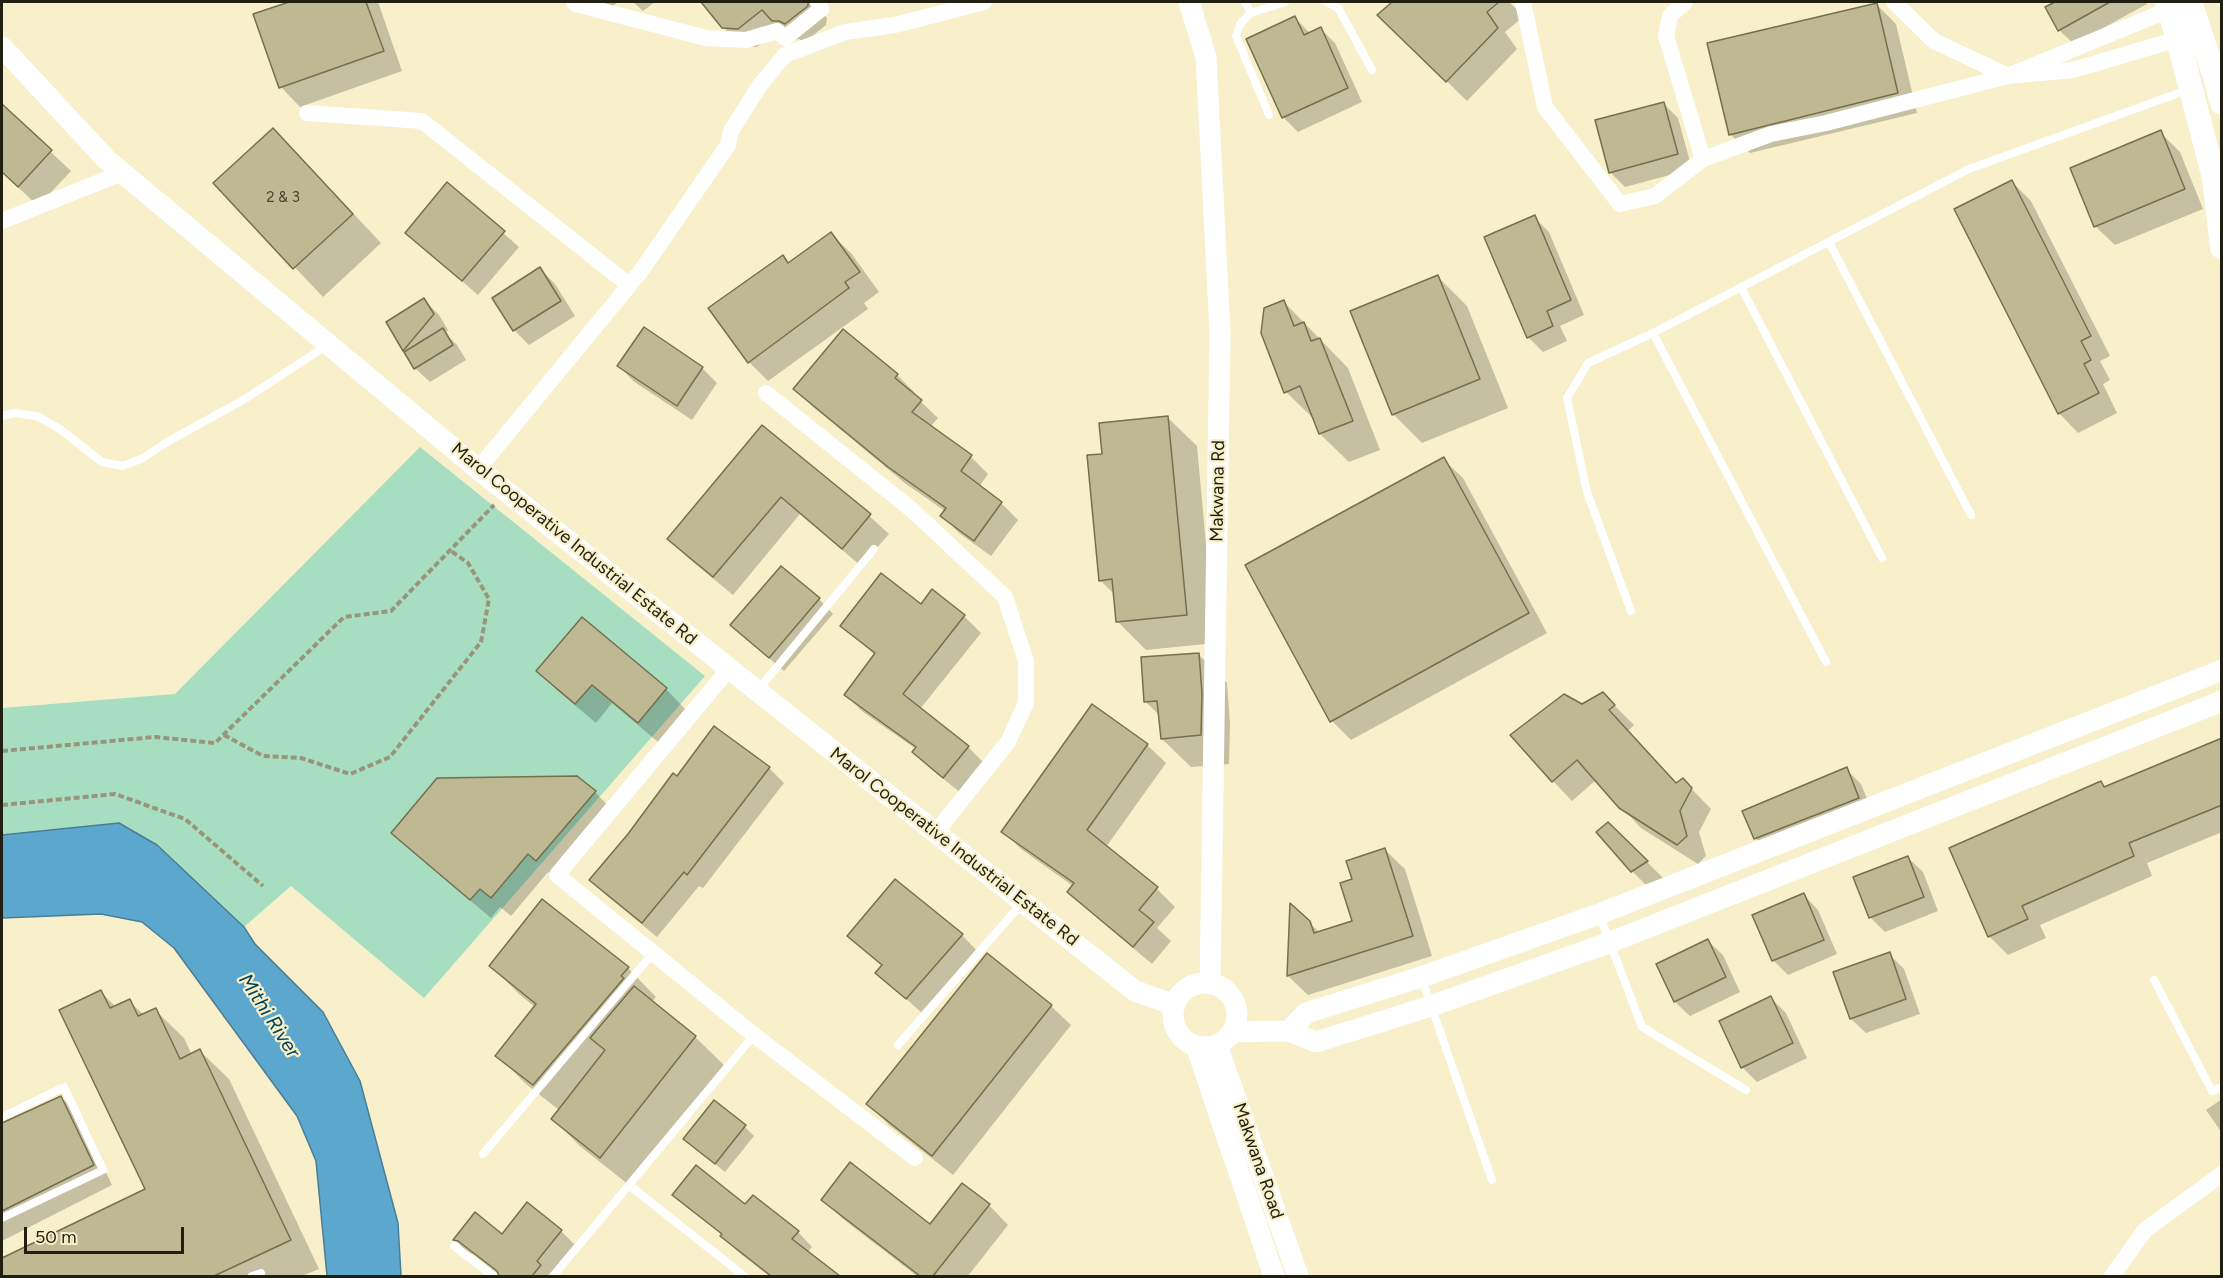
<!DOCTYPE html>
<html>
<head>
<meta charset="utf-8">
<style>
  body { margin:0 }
  #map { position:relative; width:2223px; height:1278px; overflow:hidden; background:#f7f0ca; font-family:Figtree,sans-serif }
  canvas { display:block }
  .frame { position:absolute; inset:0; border:3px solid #211f11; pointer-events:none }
  .scale { position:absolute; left:24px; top:1227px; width:160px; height:27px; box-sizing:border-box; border:3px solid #211f11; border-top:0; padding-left:8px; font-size:18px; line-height:21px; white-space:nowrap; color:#211f11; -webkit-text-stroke:4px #f7f0ca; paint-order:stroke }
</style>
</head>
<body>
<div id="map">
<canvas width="2223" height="1278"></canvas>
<div class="frame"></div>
<div class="scale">50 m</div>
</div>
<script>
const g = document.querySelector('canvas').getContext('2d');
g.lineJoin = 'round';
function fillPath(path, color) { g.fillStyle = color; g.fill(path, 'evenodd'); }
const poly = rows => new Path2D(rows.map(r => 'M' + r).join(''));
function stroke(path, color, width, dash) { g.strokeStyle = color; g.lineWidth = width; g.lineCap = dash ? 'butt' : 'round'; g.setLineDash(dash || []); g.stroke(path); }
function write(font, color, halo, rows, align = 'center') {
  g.font = font + ' Figtree,sans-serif'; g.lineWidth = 4.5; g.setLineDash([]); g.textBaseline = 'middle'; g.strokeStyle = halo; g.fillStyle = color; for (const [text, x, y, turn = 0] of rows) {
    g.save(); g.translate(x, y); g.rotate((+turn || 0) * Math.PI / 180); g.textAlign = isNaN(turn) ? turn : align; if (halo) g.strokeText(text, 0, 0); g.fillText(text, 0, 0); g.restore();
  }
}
fillPath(poly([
  [420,447,705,676,424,998,291,886,244,927,157,845,2,835,2,708,175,694]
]), '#a7dec1');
const water = poly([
  [119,823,157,845,244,927,255,944,323,1012,360,1081,398,1223,401,1276,327,1276,316,1161,297,1116,174,948,142,922,101,914,2,918,2,835,119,823]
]);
fillPath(water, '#5ba7ce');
stroke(water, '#4a7e95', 1.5);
fillPath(poly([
  [294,2,378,2,402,71,300,107,281,87,255,15],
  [583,2,618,2,604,13],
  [633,2,655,2,643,11],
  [703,2,813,2,827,18,826,25,805,42,799,39,792,40,781,28,757,47,742,46,723,27],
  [1394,2,1509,2,1524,16,1505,32,1517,49,1467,101,1379,15],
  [2058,2,2146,2,2147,4,2074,44,2059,30,2047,8],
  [1876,4,1896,24,1917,113,1750,153,1730,134],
  [1295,18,1310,33,1321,29,1335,43,1362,102,1298,132,1283,117],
  [1664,104,1678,118,1692,169,1625,187,1610,172],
  [2,106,71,171,38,206,4,174,2,176],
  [2160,132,2180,152,2203,209,2115,245,2095,226],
  [301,158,381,243,323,297,215,183],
  [2011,181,2031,201,2110,356,2100,361,2110,380,2103,384,2117,413,2078,433,2059,413],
  [448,184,519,247,478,295,407,233],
  [1534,217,1549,232,1584,315,1560,326,1567,341,1543,352,1528,337],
  [831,234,851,253,879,292,864,303,868,309,768,381,749,362,782,257,789,264],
  [540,269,555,284,575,316,529,345,514,330,494,298],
  [1438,277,1467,306,1508,408,1422,443,1393,414],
  [424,300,439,315,448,330,445,333,457,345,466,360,430,382,415,368,388,322],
  [1283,301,1348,368,1380,450,1349,462,1320,434,1315,420,1286,392],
  [644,329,702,368,717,383,692,420,633,381,619,366],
  [843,331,897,375,914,392,913,394,938,418,930,427,971,457,988,474,979,487,1001,503,1018,520,991,556,959,533,942,516,945,511,906,484,812,406,795,389],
  [1168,418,1197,446,1215,643,1146,650,1117,621,1115,595,1100,580,1104,455],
  [762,427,834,484,889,534,861,566,800,514,733,595,687,557,669,539],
  [1443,459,1463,478,1547,633,1351,740,1332,721],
  [819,599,833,614,784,671,747,639],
  [964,616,981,633,920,709,968,747,985,764,961,793,931,769,914,752,916,749,863,712,846,695,875,655,842,626],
  [582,619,666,689,685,709,658,742,612,703,596,723,558,691,538,671],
  [1198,654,1227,683,1230,723,1229,764,1191,767,1162,739,1160,716,1146,702],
  [1603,694,1634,725,1628,731,1677,785,1683,780,1711,809,1699,832,1706,856,1698,864,1641,828,1596,780,1572,801,1553,781,1582,706],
  [1092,706,1147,745,1166,763,1106,847,1157,889,1175,907,1157,928,1171,941,1152,964,1087,909,1069,891,1073,886,1021,849,1003,831],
  [714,728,769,768,784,783,703,888,699,886,657,937,606,895,591,880,677,778],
  [2222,740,2222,832,2147,863,2152,876,2040,925,2046,938,2008,955,1989,936,2101,782,2106,787],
  [1846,769,1861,784,1873,813,1770,853,1756,839,1744,812],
  [595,792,614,812,557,879,548,872,511,916,500,907,491,918,413,852,393,833],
  [1608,824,1647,862,1666,881,1652,891,1632,871],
  [1385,850,1405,869,1432,956,1308,995,1288,976,1292,906,1320,933,1354,922,1354,880],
  [1908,858,1923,872,1938,911,1885,932,1870,917],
  [1804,895,1818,910,1837,954,1788,975,1773,960],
  [962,935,976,950,922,1013,877,973,883,966,849,936],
  [1708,941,1723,955,1740,992,1690,1016,1675,1002,1658,965],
  [1889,954,1904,969,1920,1014,1866,1033,1851,1019],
  [987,955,1051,1006,1071,1025,953,1175,888,1124,868,1104],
  [491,966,628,968,656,997,652,1002,695,1037,724,1065,629,1185,581,1147,553,1119,559,1110,526,1084,497,1055,535,1007,519,994],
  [101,992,116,1007,129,1001,144,1015,155,1010,184,1038,192,1055,200,1051,229,1079,319,1269,302,1276,2,1276,2,1259,147,1190],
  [1771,998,1786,1013,1807,1058,1757,1082,1742,1067],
  [61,1097,80,1117,112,1185,2,1241,2,1126],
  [2222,1099,2222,1133,2206,1110],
  [744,1126,754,1136,725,1172,695,1148],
  [674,1195,746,1206,798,1232,812,1247,807,1253,837,1276,769,1276,737,1251,723,1235,689,1209],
  [823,1200,930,1226,989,1205,1008,1225,968,1276,917,1276,843,1219],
  [561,1231,575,1245,551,1276,501,1276,473,1254,469,1253,455,1240]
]), '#0003');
const building = poly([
  [289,2,366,2,384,51,279,88,253,14,289,2],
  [701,2,808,2,808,6,785,24,779,21,772,21,762,10,738,29,722,28,701,2],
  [1392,2,1499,2,1487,12,1498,28,1446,82,1377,15,1392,2],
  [2055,2,2110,2,2058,31,2045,7,2055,2],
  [1877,3,1898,93,1729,135,1707,43,1877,3],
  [1295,16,1304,35,1321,27,1348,88,1282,118,1246,39,1295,16],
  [1664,102,1678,154,1609,173,1595,120,1664,102],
  [2,104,52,150,18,187,2,172,2,104],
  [273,128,353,214,293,269,213,183,273,128],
  [2161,130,2185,189,2094,227,2070,168,2161,130],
  [2012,180,2091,336,2081,341,2091,360,2084,364,2099,393,2058,414,1954,209,2012,180],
  [447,182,505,231,462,281,405,233,447,182],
  [1535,215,1571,300,1547,311,1553,326,1527,338,1484,237,1535,215],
  [831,232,860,272,845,282,849,288,748,363,708,308,783,255,788,263,831,232],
  [540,267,561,301,513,331,492,298,540,267],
  [1438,275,1480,379,1392,415,1350,311,1438,275],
  [424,298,434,314,403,351,386,322,424,298],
  [1284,300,1294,326,1304,322,1311,341,1320,338,1353,421,1319,434,1300,386,1284,393,1261,333,1264,308,1284,300],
  [644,327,703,367,677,406,617,366,644,327],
  [443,328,453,345,414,369,404,352,443,328],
  [843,329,898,374,895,378,922,400,912,412,972,455,961,471,1002,502,974,541,940,516,946,508,888,467,793,389,843,329],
  [1168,416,1187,615,1116,622,1112,579,1099,581,1087,455,1102,454,1099,423,1168,416],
  [762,425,871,514,842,549,781,497,713,577,667,539,762,425],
  [1444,457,1529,613,1330,722,1245,565,1444,457],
  [781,566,820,598,769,658,730,625,781,566],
  [881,573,921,604,932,589,965,615,903,694,969,746,943,778,912,752,916,747,844,695,875,653,840,626,881,573],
  [582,617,667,688,638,723,592,685,575,704,536,671,582,617],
  [1199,653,1202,693,1201,735,1161,739,1157,701,1144,702,1141,657,1199,653],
  [1603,692,1615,705,1609,710,1676,783,1683,778,1692,788,1680,811,1687,836,1677,845,1619,808,1577,760,1552,782,1510,735,1564,694,1582,704,1603,692],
  [1092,704,1148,744,1087,830,1158,887,1139,910,1154,922,1133,947,1067,892,1074,883,1001,832,1092,704],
  [714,726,770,767,687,875,684,872,642,923,589,880,628,834,673,773,677,776,714,726],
  [2222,738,2222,805,2129,843,2134,856,2022,906,2028,919,1988,937,1949,848,2101,781,2104,787,2222,738],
  [1847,767,1859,798,1754,839,1742,811,1847,767],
  [577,776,596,791,536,861,528,854,491,898,480,889,470,900,391,833,437,778,577,776],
  [1608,822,1648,861,1631,872,1596,832,1608,822],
  [1385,848,1413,936,1287,976,1290,903,1310,921,1314,933,1352,921,1340,883,1352,879,1346,861,1385,848],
  [1908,856,1924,897,1869,918,1853,877,1908,856],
  [895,879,963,934,906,999,875,973,882,965,847,936,895,879],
  [1804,893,1824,940,1772,961,1752,915,1804,893],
  [542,899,629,967,621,976,624,978,533,1085,495,1056,536,1004,489,966,542,899],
  [1708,939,1726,977,1674,1002,1656,964,1708,939],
  [1890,952,1906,999,1850,1019,1833,972,1890,952],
  [987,953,1052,1005,932,1156,866,1104,987,953],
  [634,986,696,1036,600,1158,551,1119,605,1050,590,1038,634,986],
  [101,990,110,1008,130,999,138,1016,156,1008,180,1059,200,1049,291,1240,214,1276,2,1276,2,1258,145,1189,59,1010,101,990],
  [1771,996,1793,1043,1741,1068,1719,1021,1771,996],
  [61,1096,94,1165,2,1211,2,1123,61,1096],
  [714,1100,746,1125,715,1164,683,1139,714,1100],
  [850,1162,930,1224,962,1183,990,1204,933,1276,920,1276,821,1200,850,1162],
  [696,1165,745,1204,753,1195,799,1231,792,1239,840,1276,771,1276,720,1236,722,1234,672,1195,696,1165],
  [527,1202,562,1230,537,1261,541,1265,532,1276,499,1276,497,1271,458,1241,453,1240,475,1212,502,1234,527,1202]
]);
fillPath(building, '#beb893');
stroke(building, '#756f4d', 1.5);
stroke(poly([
  [224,735,263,756,301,758,350,774,390,757,481,642,489,599,468,563,451,551],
  [2,751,155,737,215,743,344,617,391,611,494,505],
  [2,805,115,794,185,819,263,886]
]), '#999579', 4, [6, 3]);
stroke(poly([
  [1245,2,1251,13,1285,2],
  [1327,2,1339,9,1372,70],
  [1251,13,1240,24,1236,36,1269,115],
  [1829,242,1971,515],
  [1741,287,1882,558],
  [1653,333,1826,662],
  [2,416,14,413,37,416,60,429,102,462,123,466,143,458,167,442,245,399,329,344],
  [1631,611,1587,492,1567,398,1588,363,1653,333,1969,169,2190,89],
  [758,690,874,549],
  [1599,914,1642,1027,1746,1090],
  [1421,977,1492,1180],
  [2154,980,2212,1091,2222,1087],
  [898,1045,1023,902],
  [2,1117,64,1087,103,1170,2,1218],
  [483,1154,653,953],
  [629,1185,744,1276],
  [454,1246,493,1276],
  [252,1276,261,1273],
  [553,1276,754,1035]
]), '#fff', 8);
stroke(poly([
  [574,2,576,4,706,38,746,40,777,31,785,38,821,9,818,2],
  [1523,2,1545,107,1620,204,1655,196,1703,159,1771,134,1826,123,2008,76,2178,6],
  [1685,2,1670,16,1666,36,1703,159],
  [1894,2,1934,41,2008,76,2073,70,2188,36],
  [307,113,422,121,629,285],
  [2,221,122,173],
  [766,393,911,509,1005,597,1026,661,1026,703,1008,742,936,832],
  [478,469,641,271,728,145,731,131,760,85,785,55,845,32,895,25,984,2],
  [729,669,557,875,754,1035,915,1158],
  [2112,1276,2145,1230,2222,1174]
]), '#fff', 16);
stroke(poly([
  [1189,2,1206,57,1220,333,1210,984],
  [2,47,107,160,478,469,1135,991,1175,1005],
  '1173 1015a32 32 0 1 1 64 0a32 32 0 1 1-64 0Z',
  [1289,1031,1306,1013,1421,977,1599,914,2222,670],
  [1232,1032,1289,1031,1316,1042,1431,1006,1611,942,2222,701],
  [1217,1045,1298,1276],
  [1196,1046,1274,1276]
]), '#fff', 21);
stroke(poly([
  [2167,2,2178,39,2214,178,2222,247],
  [2190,2,2216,80,2222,103]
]), '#fff', 24);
write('15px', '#484532', null, [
  ["2 & 3",283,198]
]);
write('18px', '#211f11', '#f7f0ca', [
  ["Makwana Rd",1218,491,-89],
  ["Marol Cooperative Industrial Estate Rd",574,544,39],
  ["Marol Cooperative Industrial Estate Rd",954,847,38],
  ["Makwana Road",1258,1161,71]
]);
write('italic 20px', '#00425c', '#f7f0ca', [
  ["Mithi River",269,1016,57]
]);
</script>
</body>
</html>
